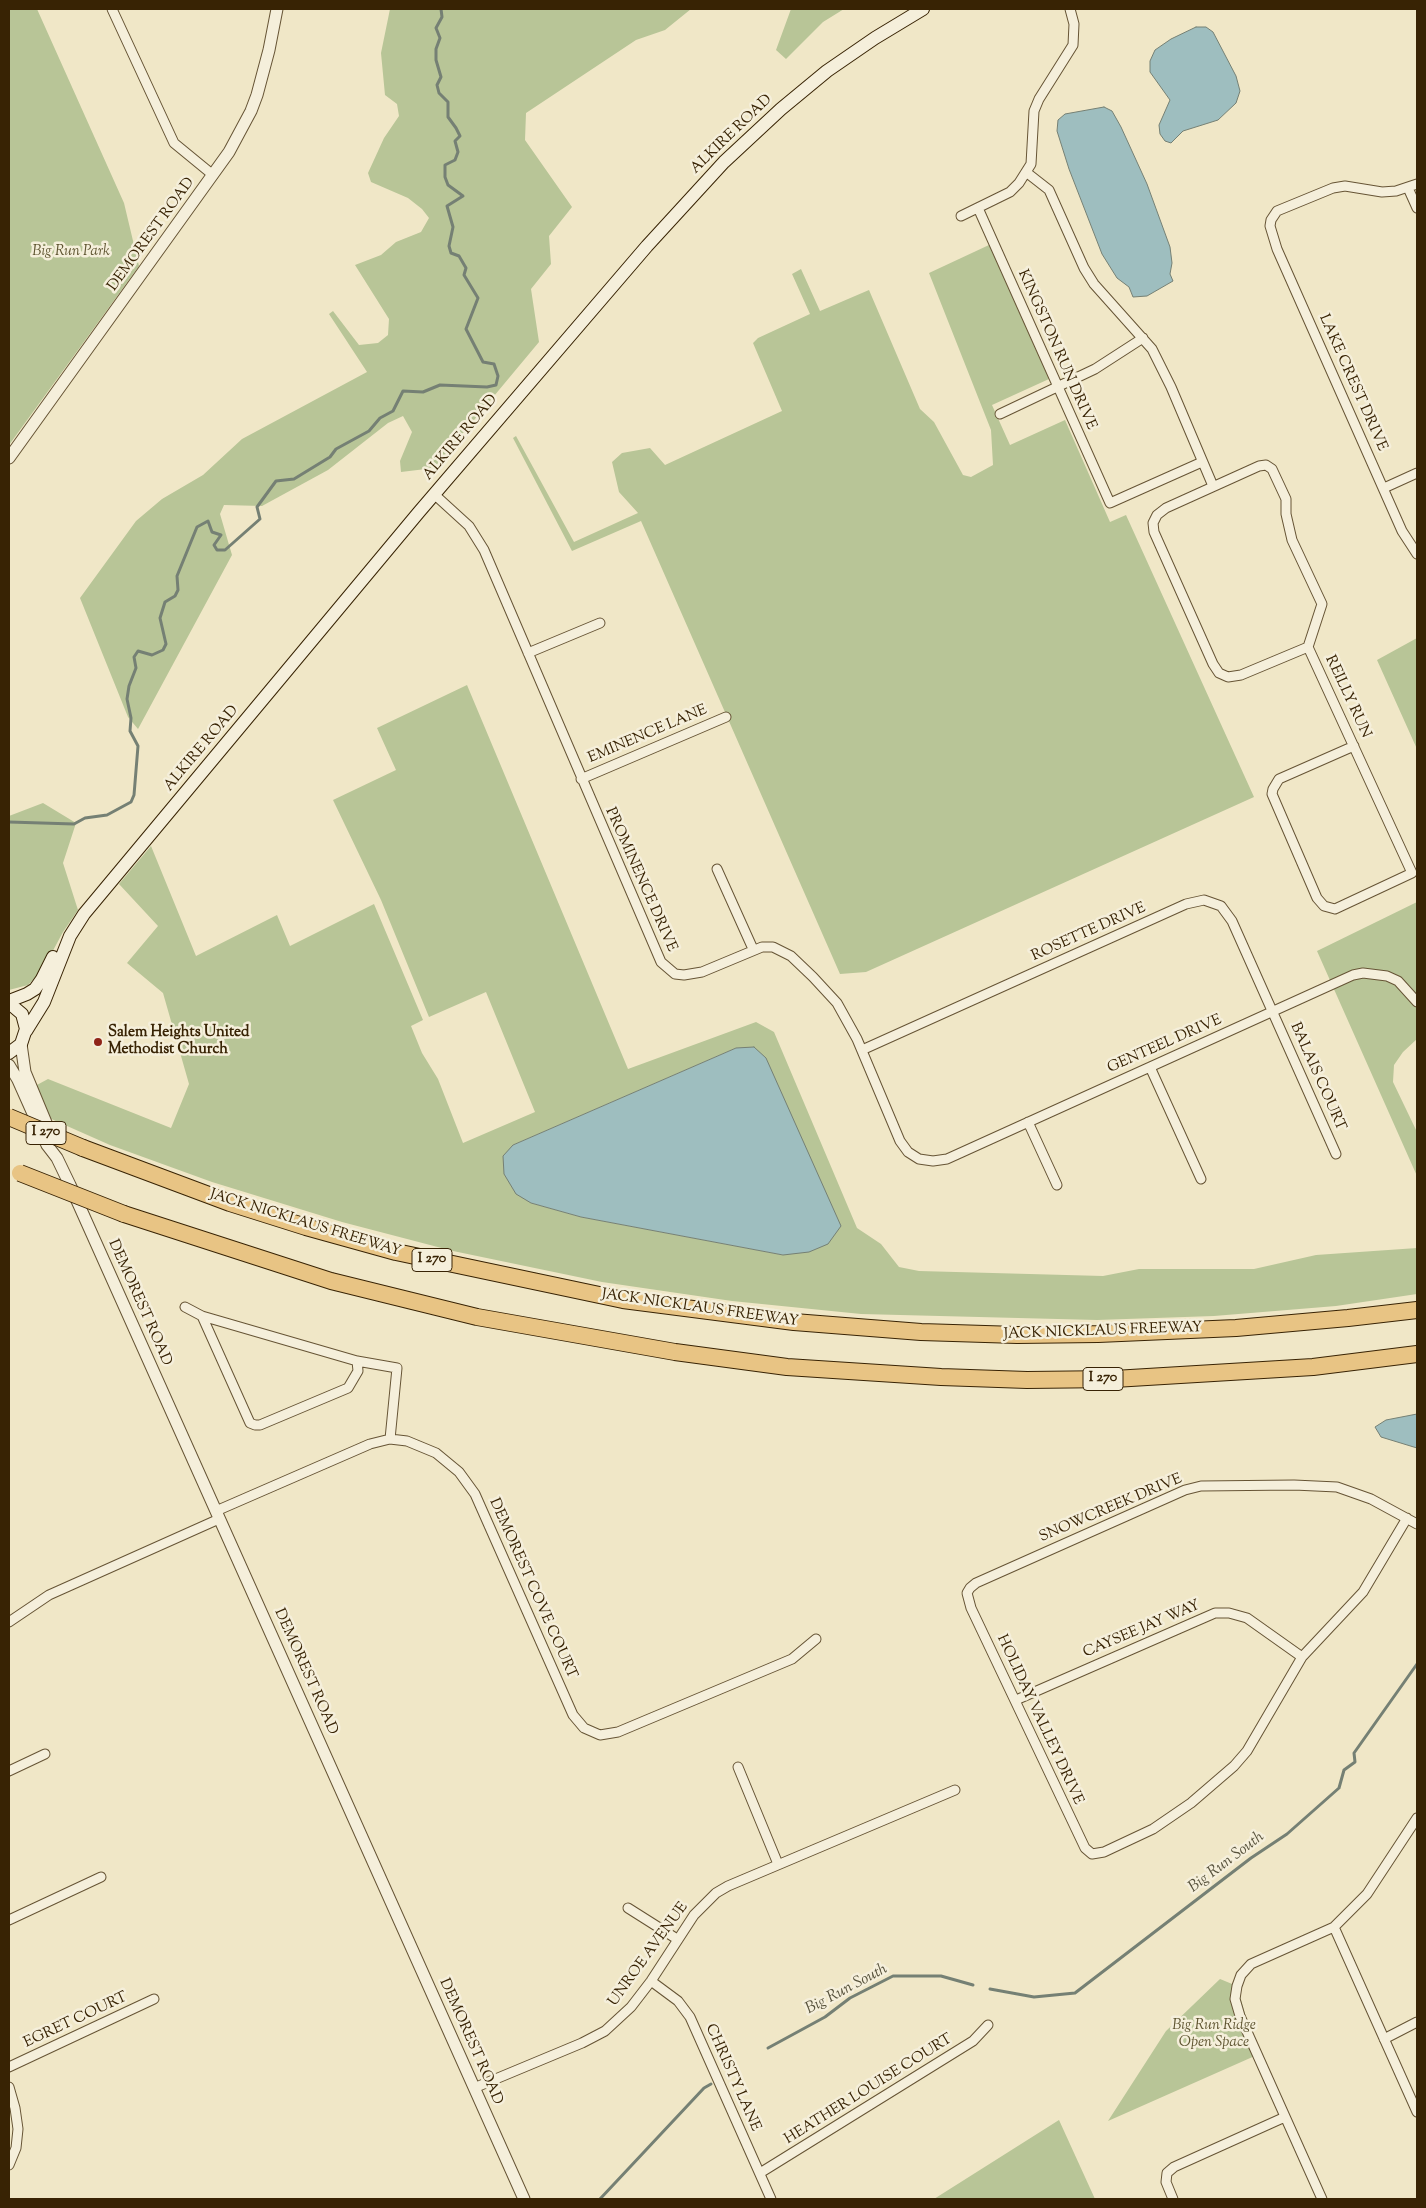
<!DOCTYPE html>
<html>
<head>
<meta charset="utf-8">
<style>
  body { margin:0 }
  #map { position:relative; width:1426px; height:2208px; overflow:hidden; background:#f0e7c7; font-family:"Sorts Mill Goudy",serif }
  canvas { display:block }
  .frame { position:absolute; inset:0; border:10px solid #382304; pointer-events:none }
</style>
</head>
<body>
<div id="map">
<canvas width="1426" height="2208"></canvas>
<div class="frame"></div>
</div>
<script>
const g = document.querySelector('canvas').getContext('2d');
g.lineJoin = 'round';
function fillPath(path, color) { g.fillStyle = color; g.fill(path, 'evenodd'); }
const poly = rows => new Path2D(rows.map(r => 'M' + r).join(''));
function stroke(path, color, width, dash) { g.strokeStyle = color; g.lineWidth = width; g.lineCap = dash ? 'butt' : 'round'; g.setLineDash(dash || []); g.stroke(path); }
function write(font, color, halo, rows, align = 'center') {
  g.font = font + ' "Sorts Mill Goudy",serif'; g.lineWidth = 5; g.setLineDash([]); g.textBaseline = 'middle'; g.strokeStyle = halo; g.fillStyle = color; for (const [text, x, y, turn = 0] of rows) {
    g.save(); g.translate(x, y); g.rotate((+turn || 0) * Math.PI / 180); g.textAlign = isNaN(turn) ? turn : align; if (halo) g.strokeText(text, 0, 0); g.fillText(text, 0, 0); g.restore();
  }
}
fillPath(poly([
  [9,9,37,9,124,203,139,266,9,445],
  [390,9,691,9,665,30,636,40,526,113,525,140,572,207,549,236,551,264,531,289,539,342,434,468,401,472,400,461,412,432,403,416,388,423,328,470,262,506,224,505,220,514,232,555,138,729,128,717,80,598,136,521,162,499,203,475,242,439,367,372,329,314,333,311,359,345,378,343,388,335,389,319,355,265,381,255,396,242,421,232,429,218,422,209,408,198,371,182,368,173,384,138,399,116,397,104,385,95,381,53],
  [791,9,844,9,823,22,786,59,776,50],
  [989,245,1049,379,992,405,1010,445,1065,420,1110,522,1126,515,1254,797,866,972,840,974,641,521,572,551,513,438,516,436,574,542,638,513,619,492,612,462,622,453,650,448,665,465,782,411,753,343,758,338,810,314,792,274,801,269,820,311,869,290,920,409,934,422,963,475,971,477,993,465,991,430,929,273],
  [1417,638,1417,749,1377,660],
  [467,685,628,1069,756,1022,774,1032,857,1228,881,1244,899,1267,919,1271,1103,1276,1139,1269,1254,1269,1316,1255,1417,1248,1417,1294,1336,1306,1214,1316,1097,1320,861,1314,732,1301,602,1282,453,1251,342,1222,212,1182,110,1145,49,1118,35,1086,48,1079,171,1128,189,1084,163,993,127,963,158,926,119,884,151,846,196,956,277,915,290,946,374,904,423,1020,411,1026,422,1053,438,1079,463,1143,535,1112,486,992,429,1017,381,900,333,800,396,770,377,728],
  [736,1048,783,1255,581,1217,531,1203,513,1145],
  [43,803,76,823,63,863,78,910,63,932,42,971,28,985,9,990,9,816],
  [1417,902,1417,1039,1403,1052,1394,1065,1393,1082,1417,1132,1417,1176,1317,951],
  [1220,1979,1237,1986,1257,2055,1108,2121,1166,2031],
  [1059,2120,1095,2199,934,2199]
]), '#b8c597');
const water = poly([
  [1196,27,1206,27,1213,32,1236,76,1240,91,1236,103,1218,120,1183,131,1171,143,1165,141,1160,134,1159,125,1170,100,1150,72,1150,61,1155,50,1171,39,1196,27],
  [1104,107,1112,111,1121,127,1147,184,1170,247,1172,263,1170,274,1173,281,1147,296,1133,297,1129,287,1117,278,1102,254,1069,169,1057,131,1058,120,1065,114,1104,107],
  [754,1047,766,1058,841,1226,828,1244,809,1252,783,1255,581,1217,531,1203,516,1194,504,1174,503,1156,513,1145,736,1048,754,1047],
  [1417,1414,1417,1448,1381,1437,1375,1427,1386,1420,1417,1414]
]);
fillPath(water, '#9ebebf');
stroke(water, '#758074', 1);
stroke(poly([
  [9,822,74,824,85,818,107,815,131,802,134,795,138,746,130,731,131,718,127,699,129,686,136,668,134,657,138,651,152,655,163,650,166,644,160,618,165,602,175,596,178,590,177,576,197,527,208,521,212,532,221,535,214,545,217,550,225,550,260,519,257,507,276,481,294,479,330,457,336,449,369,431,380,418,393,411,403,391,423,392,440,385,487,387,496,385,498,376,494,364,483,362,466,329,478,298,464,275,466,268,459,256,451,253,449,246,453,227,447,206,463,196,448,185,445,177,445,165,455,160,458,152,455,141,460,136,456,128,448,117,448,102,439,93,437,85,441,77,436,60,436,49,440,38,436,28,442,17,441,9],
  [990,1989,1034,1997,1075,1993,1251,1858,1287,1834,1339,1788,1344,1770,1355,1762,1354,1753,1417,1664],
  [768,2048,825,2017,850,1998,893,1976,941,1976,973,1985],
  [600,2199,704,2088,711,2084]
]), '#758074', 3);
const minor = poly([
  [112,9,174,143,213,175],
  [1026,172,1049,190,1084,268,1094,284,1152,349,1171,387,1213,486],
  [1417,184,1396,191,1382,192,1345,186,1333,188,1277,211,1271,220,1270,226,1277,249,1402,531,1417,554],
  [1408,188,1417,208],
  [978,208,1110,503,1202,462],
  [961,216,1010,192,1019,183,1031,164,1034,111,1039,99,1073,45,1074,24,1070,9],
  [1000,414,1095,369,1143,338],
  [1384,488,1417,473],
  [435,495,469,526,484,550,661,962,675,974,684,975,702,972,762,947,773,947,791,956,813,977,837,1003,857,1039,900,1141,908,1152,919,1159,933,1161,947,1159,1353,975,1363,973,1387,976,1398,981,1417,1002],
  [1308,647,1241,675,1228,677,1219,673,1213,664,1154,532,1153,523,1157,515,1166,508,1259,466,1266,465,1272,469,1286,499,1286,514,1292,540,1322,604,1308,647,1412,873,1335,909,1324,906,1317,898,1272,794,1273,789,1279,779,1354,746],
  [528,653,600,623],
  [581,779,726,717],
  [717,869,753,949],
  [862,1050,1186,904,1204,900,1221,906,1232,921,1336,1154],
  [1150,1067,1201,1179],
  [1028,1122,1057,1185],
  [185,1307,202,1316,357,1361,397,1368,390,1439],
  [202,1316,250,1423,255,1425,260,1425,348,1388,358,1371,357,1361],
  [216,1511,370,1444,390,1439,407,1441,436,1453,459,1472,475,1494,573,1715,584,1728,600,1735,618,1732,792,1659,816,1639],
  [1407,1518,1363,1592,1302,1657,1247,1751,1234,1766,1191,1803,1153,1829,1104,1852,1092,1854,1085,1848,971,1608,967,1593,970,1588,976,1583,1185,1490,1201,1486,1294,1485,1337,1487,1371,1499,1417,1524],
  [9,1622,49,1595,219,1519],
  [1016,1700,1215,1613,1229,1613,1247,1618,1302,1657],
  [738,1767,778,1864],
  [9,1771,45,1754],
  [628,1908,677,1939],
  [9,1920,101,1877],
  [1334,1927,1417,2112],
  [651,1981,678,2001,690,2017,771,2199],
  [1384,2039,1417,2022],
  [9,2067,154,1999],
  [9,2087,15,2108,18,2129,16,2148,9,2165],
  [474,2088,582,2043,605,2031,631,2007,651,1981,694,1915,716,1893,728,1886,955,1790],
  [760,2173,973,2041,988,2025],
  [1173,2199,1166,2182,1167,2173,1174,2167,1285,2117],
  [1322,2199,1240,2016,1235,1999,1237,1986,1241,1975,1251,1964,1334,1927,1367,1894,1417,1818]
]);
const tertiary = poly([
  [9,458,229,152,251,111,257,95,269,50,277,9],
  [21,1044,25,1072,52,1137],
  [9,1065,18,1080,47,1145,57,1158,70,1185,524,2199]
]);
const secondary = poly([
  [9,1001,27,994,35,989,42,979,53,957],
  [9,1003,22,1014,26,1029,21,1044,9,1053],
  [26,1031,44,1002,70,936,84,914,419,512,647,246,724,162,781,109,827,71,875,38,923,9]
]);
const motorway = poly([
  [83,1148,230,1203,306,1227,396,1252,623,1300,794,1322,921,1332,1017,1335,1098,1334,1236,1328,1348,1318,1417,1310],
  [124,1214,331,1281,477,1317,675,1352,787,1367,941,1377,1027,1380,1114,1379,1313,1367,1417,1354]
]);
stroke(minor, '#665435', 11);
stroke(tertiary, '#665435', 13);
stroke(secondary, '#382304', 14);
stroke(motorway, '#382304', 18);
stroke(minor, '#f5efdb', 9);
stroke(tertiary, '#f5efdb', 11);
stroke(secondary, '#f5efdb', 12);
stroke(motorway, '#e8c484', 16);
const motorwayBridge = poly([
  [9,1117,83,1148],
  [20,1173,124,1214]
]);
stroke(motorwayBridge, '#382304', 18, []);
stroke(motorwayBridge, '#e8c484', 16);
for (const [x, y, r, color] of [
  [98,1042,5,"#8f2418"]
]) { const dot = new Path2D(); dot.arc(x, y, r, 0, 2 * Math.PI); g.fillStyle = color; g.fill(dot); stroke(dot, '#f5efdb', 2); }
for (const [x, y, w] of [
  [46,1133,40],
  [432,1260,40],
  [1103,1379,40]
]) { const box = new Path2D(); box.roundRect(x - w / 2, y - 11.5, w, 23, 4); g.fillStyle = '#f5efdb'; g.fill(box); stroke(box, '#382304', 1); }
write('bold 14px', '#382304', null, [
  ["I 270",46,1133],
  ["I 270",432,1260],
  ["I 270",1103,1379]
]);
write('15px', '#382304', '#f5efdb', [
  ["ALKIRE ROAD",732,135,-44],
  ["DEMOREST ROAD",152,235,-54],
  ["KINGSTON RUN DRIVE",1056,350,66],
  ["LAKE CREST DRIVE",1352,383,66],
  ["ALKIRE ROAD",461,438,-50],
  ["REILLY RUN",1347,697,65],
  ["EMINENCE LANE",648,735,-23],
  ["ALKIRE ROAD",202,749,-50],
  ["PROMINENCE DRIVE",640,880,66],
  ["ROSETTE DRIVE",1089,933,-24],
  ["GENTEEL DRIVE",1165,1045,-24],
  ["BALAIS COURT",1317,1077,66],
  ["JACK NICKLAUS FREEWAY",305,1224,17],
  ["DEMOREST ROAD",139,1303,66],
  ["JACK NICKLAUS FREEWAY",700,1309,8],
  ["JACK NICKLAUS FREEWAY",1103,1332,-2],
  ["SNOWCREEK DRIVE",1111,1509,-23],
  ["DEMOREST COVE COURT",532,1589,66],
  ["CAYSEE JAY WAY",1142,1630,-23],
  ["DEMOREST ROAD",305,1672,66],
  ["HOLIDAY VALLEY DRIVE",1039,1720,65],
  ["UNROE AVENUE",649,1955,-54],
  ["EGRET COURT",76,2021,-25],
  ["DEMOREST ROAD",470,2042,66],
  ["CHRISTY LANE",732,2078,66],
  ["HEATHER LOUISE COURT",869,2090,-32]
]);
write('italic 15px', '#5e5430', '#f5efdb', [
  ["Big Run Park",71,252],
  ["Big Run Ridge",1214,2026],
  ["Open Space",1214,2043]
]);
write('bold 15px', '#382304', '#f5efdb', [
  ["Salem Heights United",108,1033],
  ["Methodist Church",108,1050]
], 'left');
write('italic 16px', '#57523c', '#f5efdb', [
  ["Big Run South",1227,1863,-37],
  ["Big Run South",847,1990,-28]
]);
</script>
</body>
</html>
